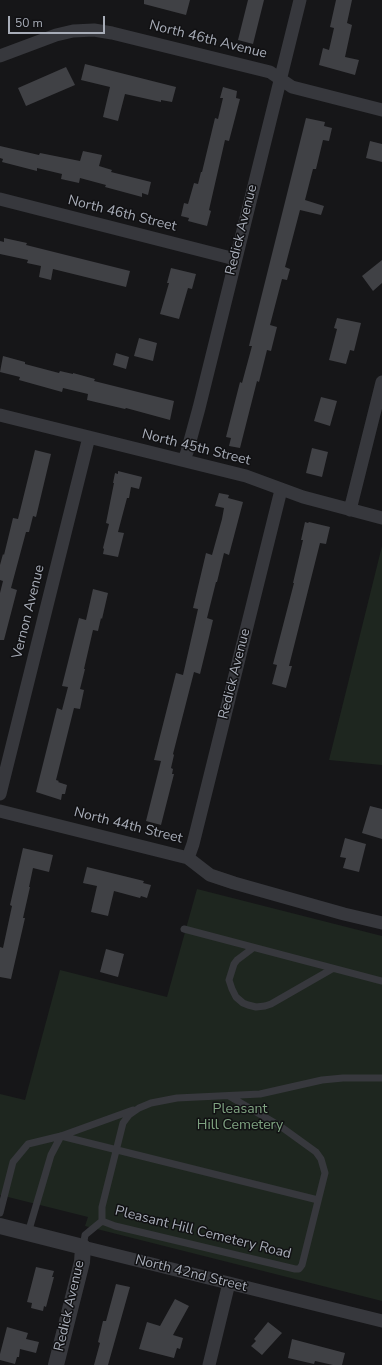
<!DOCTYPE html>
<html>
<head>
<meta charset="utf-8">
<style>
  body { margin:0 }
  #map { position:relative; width:382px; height:1365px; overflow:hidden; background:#161618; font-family:"Nunito Sans",sans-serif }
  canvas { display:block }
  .scale { position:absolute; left:8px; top:16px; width:97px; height:18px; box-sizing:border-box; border:2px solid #a8adb8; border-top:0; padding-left:5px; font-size:12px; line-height:14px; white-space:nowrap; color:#a8adb8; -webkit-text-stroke:3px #111113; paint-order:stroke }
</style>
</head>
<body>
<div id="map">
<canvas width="382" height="1365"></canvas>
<div class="scale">50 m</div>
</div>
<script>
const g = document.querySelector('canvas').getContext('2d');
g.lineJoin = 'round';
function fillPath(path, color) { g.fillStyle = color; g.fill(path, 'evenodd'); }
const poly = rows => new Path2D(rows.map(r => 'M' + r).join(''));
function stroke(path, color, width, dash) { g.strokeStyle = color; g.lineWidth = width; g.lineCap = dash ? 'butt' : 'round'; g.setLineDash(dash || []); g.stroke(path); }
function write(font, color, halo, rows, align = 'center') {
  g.font = font + ' "Nunito Sans",sans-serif'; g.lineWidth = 3; g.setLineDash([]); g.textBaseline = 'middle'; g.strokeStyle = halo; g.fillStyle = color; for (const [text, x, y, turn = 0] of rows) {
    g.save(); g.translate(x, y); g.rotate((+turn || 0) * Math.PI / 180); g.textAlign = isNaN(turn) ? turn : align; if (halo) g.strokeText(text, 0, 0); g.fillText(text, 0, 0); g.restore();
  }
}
fillPath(poly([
  [382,546,382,765,329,760],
  [197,889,382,936,382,1301,85,1226,88,1217,0,1195,0,1094,25,1100,60,970,167,997]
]), '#1e261f');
fillPath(poly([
  [144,0,190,0,186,15,144,4],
  [248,0,264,0,253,44,238,40],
  [336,0,352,0,347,23,352,25,345,57,359,60,355,75,319,65,323,48,329,50,334,28,330,27],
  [85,64,176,87,172,102,161,100,161,102,125,94,118,121,103,117,110,87,81,80],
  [66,67,75,85,26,106,18,88],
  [223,87,237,91,236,98,240,99,229,141,225,140,209,210,211,211,207,226,188,221,189,218,181,216,184,203,188,204,194,183,198,184,201,172,202,172,215,118,218,119,223,98,220,98],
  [306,118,325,122,324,126,332,128,329,141,323,140,316,169,313,169,305,200,324,206,321,215,300,210,285,267,290,269,287,280,282,279,270,325,277,327,271,351,267,350,259,382,257,381,240,448,229,446,231,438,226,437,240,382,242,383,252,346,249,346],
  [370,141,382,144,382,162,366,158],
  [0,146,39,155,40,153,80,161,83,151,102,155,99,166,112,170,111,172,151,182,148,195,142,193,142,197,105,187,106,185,80,178,79,183,61,179,62,174,37,168,37,171,2,162,3,159,0,158],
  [4,238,27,243,26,245,130,271,126,287,53,269,51,280,39,277,41,266,27,263,28,260,0,254,0,241,4,242],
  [382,260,382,283,373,291,362,276],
  [171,268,196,274,192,289,188,288,179,319,160,314,169,283,167,283],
  [337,318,361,323,354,351,350,350,346,364,329,360,337,329,334,328],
  [139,338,157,343,153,361,134,356],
  [116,353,129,357,126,369,113,365],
  [3,356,25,362,25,364,59,373,60,371,73,374,73,373,95,379,94,381,174,401,170,420,126,408,125,409,87,400,88,394,63,388,62,392,19,380,20,377,0,372],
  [321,397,337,401,330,426,314,421],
  [312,448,328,452,322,477,306,473],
  [35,450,51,454,36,517,33,516,29,532,26,532,11,588,17,590,4,640,0,640,0,593,3,581,0,580,0,565,3,554,4,555,13,518,18,519],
  [118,471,142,477,139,489,131,487,129,498,127,498,118,532,124,533,118,557,103,554,104,549,103,548,109,524,106,523,114,483,113,483,115,473,118,474],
  [219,493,229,495,228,498,243,502,229,555,224,553,217,582,216,582,207,618,213,620,209,637,200,674,194,672,173,754,174,755,171,768,173,769,172,774,174,774,161,825,146,821,161,761,154,760,176,673,183,675,198,609,193,608,206,553,212,555,222,519,224,508,215,506],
  [305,522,308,523,309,522,330,527,326,544,320,543,289,666,292,666,286,688,272,684,277,665,273,664,294,583,293,583,303,540,301,540],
  [93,589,108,593,102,619,101,618,98,631,93,630,84,669,85,669,80,689,84,690,80,709,74,708,56,780,59,781,58,782,67,785,65,794,62,794,61,800,36,792,57,708,62,710,68,687,62,686,79,618,86,620],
  [370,806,382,809,382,839,362,833],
  [345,838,366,844,359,872,343,868,346,858,340,857],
  [23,848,53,855,49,872,33,868,29,887,30,887,23,918,25,918,11,979,0,977,0,947,3,948,12,906,10,905],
  [87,867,144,881,143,883,151,885,147,898,141,896,140,898,114,891,108,916,91,912,97,886,83,883],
  [106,949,124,954,118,977,100,972],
  [36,1267,54,1271,52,1277,54,1277,46,1307,44,1306,43,1311,31,1308,32,1303,27,1302],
  [116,1284,130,1287,108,1365,94,1365,100,1343,98,1342,103,1321,106,1321],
  [175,1299,189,1306,173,1335,183,1338,180,1349,177,1348,174,1358,139,1349,147,1322,160,1326],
  [268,1322,282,1333,262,1355,251,1346,256,1341,254,1339],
  [7,1327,28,1333,26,1339,39,1342,36,1353,20,1349,19,1357,17,1357,15,1364,0,1360,0,1354],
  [292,1339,345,1353,342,1365,333,1365,315,1361,314,1364,288,1358]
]), '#404145');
stroke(poly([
  [184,929,382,981],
  [253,948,237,960,234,964,229,980,232,989,236,997,243,1003,248,1005,256,1007,265,1006,271,1004,332,969],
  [61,1136,318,1200],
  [0,1213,13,1162,28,1144,61,1136,133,1110],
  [102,1221,115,1226,295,1269,299,1269,302,1265,325,1173,321,1159,316,1152,280,1126,229,1096],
  [28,1233,51,1155,61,1136],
  [83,1247,85,1235,102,1221,102,1207,123,1123,129,1115,139,1108,151,1103,177,1098,260,1094,322,1080,343,1078,382,1078]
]), '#37383d', 7);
stroke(poly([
  [0,56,56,35,73,31,94,30,112,33,270,72,292,87,382,110],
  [0,199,235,259],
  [0,415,246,476,303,497,382,518],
  [184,460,187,452,199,408,300,0],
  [350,510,382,382],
  [0,794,89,437],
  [0,811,188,858,210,875,234,883,344,914,382,923],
  [188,858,193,844,281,490],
  [83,1247,382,1321],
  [209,1365,229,1283]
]), '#37383d', 13);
stroke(poly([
  [0,1226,83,1247,82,1262,56,1365]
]), '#37383d', 16);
write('14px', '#a8adb8', '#111113', [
  ["North 46th Avenue",208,40,14],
  ["North 46th Street",122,214,14],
  ["Redick Avenue",242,230,-76],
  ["North 45th Street",196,448,14],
  ["Vernon Avenue",29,612,-76],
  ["Redick Avenue",235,674,-76],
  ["North 44th Street",128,826,14],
  ["Pleasant Hill Cemetery Road",203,1233,14],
  ["North 42nd Street",191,1274,14],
  ["Redick Avenue",70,1306,-77]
]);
write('14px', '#7fa381', '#111113', [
  ["Pleasant",240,1110],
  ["Hill Cemetery",240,1126]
]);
</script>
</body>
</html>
